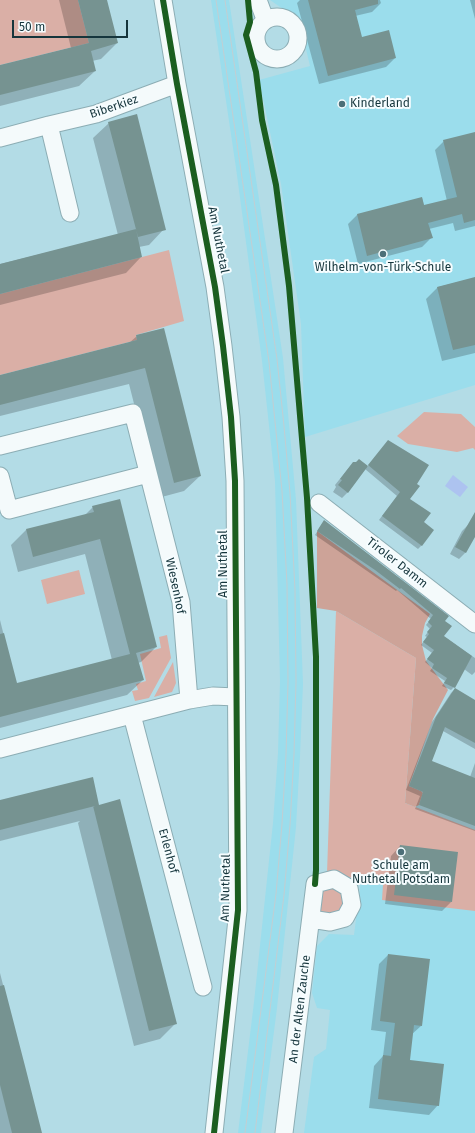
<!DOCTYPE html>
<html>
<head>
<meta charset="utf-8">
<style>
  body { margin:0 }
  #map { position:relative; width:475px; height:1133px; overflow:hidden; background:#b3dce6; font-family:"Fira Sans",sans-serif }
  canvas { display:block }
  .scale { position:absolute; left:12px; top:20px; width:116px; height:18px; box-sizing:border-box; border:2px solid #15353c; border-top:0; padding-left:5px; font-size:12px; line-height:14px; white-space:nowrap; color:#15353c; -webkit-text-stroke:3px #f6fdff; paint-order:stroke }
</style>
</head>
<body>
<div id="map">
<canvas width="475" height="1133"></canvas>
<div class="scale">50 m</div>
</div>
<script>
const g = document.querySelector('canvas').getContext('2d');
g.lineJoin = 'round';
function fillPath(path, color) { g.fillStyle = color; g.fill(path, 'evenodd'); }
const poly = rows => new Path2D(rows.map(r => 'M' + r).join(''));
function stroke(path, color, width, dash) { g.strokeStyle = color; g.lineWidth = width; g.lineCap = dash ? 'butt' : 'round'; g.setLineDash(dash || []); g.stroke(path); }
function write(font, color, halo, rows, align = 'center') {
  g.font = font + ' "Fira Sans",sans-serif'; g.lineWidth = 4; g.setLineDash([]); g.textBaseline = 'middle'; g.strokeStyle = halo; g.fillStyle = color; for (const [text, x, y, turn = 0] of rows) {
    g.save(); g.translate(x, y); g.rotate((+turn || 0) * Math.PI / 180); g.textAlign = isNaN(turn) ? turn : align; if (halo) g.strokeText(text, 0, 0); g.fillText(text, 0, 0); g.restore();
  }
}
fillPath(poly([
  [211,0,229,0,283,358,296,500,303,684,300,756,296,827,277,1008,261,1133,238,1133,254,1002,273,823,278,753,280,681,275,481,262,361,236,168],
  [270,0,475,0,475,385,305,437,301,324,281,184,259,80,310,66,299,20],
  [405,803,475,830,475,1133,304,1133,314,1057,326,1049,330,1010,317,1008,312,993,317,946,329,934,354,935,361,880]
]), '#9bddec');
fillPath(poly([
  [0,0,78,0,89,43,0,65],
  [169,250,184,321,136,335,137,340,0,375,0,294],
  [424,412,461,414,475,427,475,450,473,448,457,452,408,444,397,436],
  [79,570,85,594,47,604,41,580],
  [336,611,416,658,405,803,475,830,475,911,382,900,383,884,327,873],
  [167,635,171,658,149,698,135,701,132,691,138,690,136,684,146,681,140,654,161,648,159,637],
  [173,662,176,683,172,692,154,697],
  [332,885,346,895,342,912,325,914,320,911,317,906,321,889]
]), '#daafa6');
fillPath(poly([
  [317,531,430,614,425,623,422,636,422,645,426,661,448,690,433,719,409,786,421,791,423,793,419,805,415,807,405,803,416,658,336,611,317,608]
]), '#cda398');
fillPath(poly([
  [453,475,468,487,460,497,445,486]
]), '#adc3f0');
fillPath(poly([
  [59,0,106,0,117,43,101,59,92,61,95,71,79,86,0,106,0,66,71,48],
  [300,0,380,0,381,3,372,12,355,16,361,39,395,58,386,67,319,84,297,3],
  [470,0,475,0,475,19],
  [109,123,164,229,149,245,139,247,141,257,126,273,0,305,0,264,118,235,93,138],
  [475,133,475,226,455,231,453,223,429,229,431,238,422,247,358,264,348,224,357,215,422,198,424,206,447,201,435,150,444,141],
  [475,278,475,353,442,361,426,299,438,287],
  [137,336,200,476,184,491,158,498,129,384,0,416,0,376,129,343],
  [385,445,416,484,409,499,422,545,418,549,379,520,397,496,365,469,348,492,342,498,333,492,336,487,335,485,347,470,353,463,367,467],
  [93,507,156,647,141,662,138,663,143,680,127,695,0,728,0,620,16,684,112,660,85,554,18,572,11,545,26,530,85,515],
  [322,524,444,621,443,636,475,658,475,672,472,675,464,669,454,687,451,690,442,686,445,681,430,671,432,668,425,662,432,653,421,645,427,637,425,636,430,629,426,625,431,619,397,590,396,591,315,535],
  [468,525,475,529,475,535,465,553,459,559,450,554,462,531],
  [455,689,475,714,475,749,443,731,431,762,470,777,475,763,475,831,415,809,420,796,406,790,432,722,451,693],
  [0,801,99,806,176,1023,160,1039,134,1046,78,823,80,821,0,841],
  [400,846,451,902,442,911,385,904,391,856],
  [388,955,421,1026,411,1035,408,1061,438,1105,429,1115,369,1108,374,1066,383,1056,386,1032,371,1030,379,964],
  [0,973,41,1133,0,1133]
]), '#0003');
fillPath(poly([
  [78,0,107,0,118,43,91,51,96,71,0,95,0,65,89,43],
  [308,0,378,0,378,4,355,10,362,37,389,30,396,58,328,76],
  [137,114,166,230,138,237,108,122],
  [475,132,475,220,464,223,462,214,428,223,433,238,367,256,357,214,422,197,424,205,457,197,443,140],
  [136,229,142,257,0,294,0,264],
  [475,277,475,345,453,350,437,287],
  [164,328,201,476,174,483,145,368,0,405,0,375,137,340,136,335],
  [388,440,429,465,417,484,420,486,410,499,431,513,424,522,434,530,422,546,382,516,400,492,368,465],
  [359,459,368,466,348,493,338,485,342,480,340,479,353,462,356,462],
  [120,499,157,647,136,653,144,680,0,717,0,634,4,633,17,683,130,654,100,539,33,557,26,529,94,512,92,506],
  [475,512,475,537,466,553,455,547],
  [324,520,449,616,445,621,452,626,444,636,472,656,455,688,444,683,447,678,432,668,434,664,427,659,434,650,423,642,429,634,427,632,432,626,428,622,433,615,401,588,400,589,375,570,317,531],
  [455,688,475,700,475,743,445,727,432,761,475,778,475,826,419,805,423,792,409,786,436,717],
  [93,777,99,805,120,799,177,1024,149,1031,93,806,95,806,0,830,0,800],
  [400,845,458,852,452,902,394,895],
  [388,954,430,959,422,1026,414,1025,410,1060,444,1064,439,1106,378,1099,383,1055,391,1056,395,1023,380,1021],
  [4,985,25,1066,42,1133,12,1133,0,1085,0,986]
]), '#769391');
const minor = poly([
  [163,0,177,84,215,287,223,346,231,417,235,481,238,910,214,1133],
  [258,0,265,19],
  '256 38a21 21 0 1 1 42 0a21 21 0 1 1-42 0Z',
  [49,125,70,213],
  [0,138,49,125,96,114,177,84],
  [0,446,133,413,181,602,189,700],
  [0,476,9,510,148,474],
  [319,503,475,624],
  [132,715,203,987],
  [0,749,189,700,213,696,236,697],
  [284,1133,315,884,334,879,349,888,352,905,345,918,330,922,311,919]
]);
stroke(minor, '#8cadb4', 19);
stroke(minor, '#f4fafb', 17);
stroke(poly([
  [216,0,269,362,282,491,287,584,288,682,286,755,282,824,276,894,245,1133],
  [225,0,277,359,284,426,290,493,295,590,296,682,294,754,290,825,284,895,255,1133]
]), '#c2ced2', 1);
stroke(poly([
  [163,0,177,84,215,287,223,346,231,417,235,481,238,910,214,1133],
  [248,0,250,22,246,35,256,72,262,120,276,185,289,286,307,498,316,657,316,870,315,884]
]), '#1b5e20', 6);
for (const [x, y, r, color] of [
  [342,104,4,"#4c6f78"],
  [383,254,4,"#4c6f78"],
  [401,852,4,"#4c6f78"]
]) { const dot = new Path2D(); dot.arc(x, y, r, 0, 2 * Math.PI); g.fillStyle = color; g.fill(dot); stroke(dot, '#f6fdff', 1.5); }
write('12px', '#15353c', '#f6fdff', [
  ["Kinderland",350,104,"left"],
  ["Wilhelm-von-Türk-Schule",383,268],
  ["Schule am",401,866],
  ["Nuthetal Potsdam",401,880]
]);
write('12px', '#15353c', '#f6fdff', [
  ["Biberkiez",114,107,-19],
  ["Am Nuthetal",218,240,79],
  ["Tiroler Damm",397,563,38],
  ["Am Nuthetal",224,564,-90],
  ["Wiesenhof",175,586,78],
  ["Erlenhof",168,851,75],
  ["Am Nuthetal",226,888,-89],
  ["An der Alten Zauche",300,1009,-83]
]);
</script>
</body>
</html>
